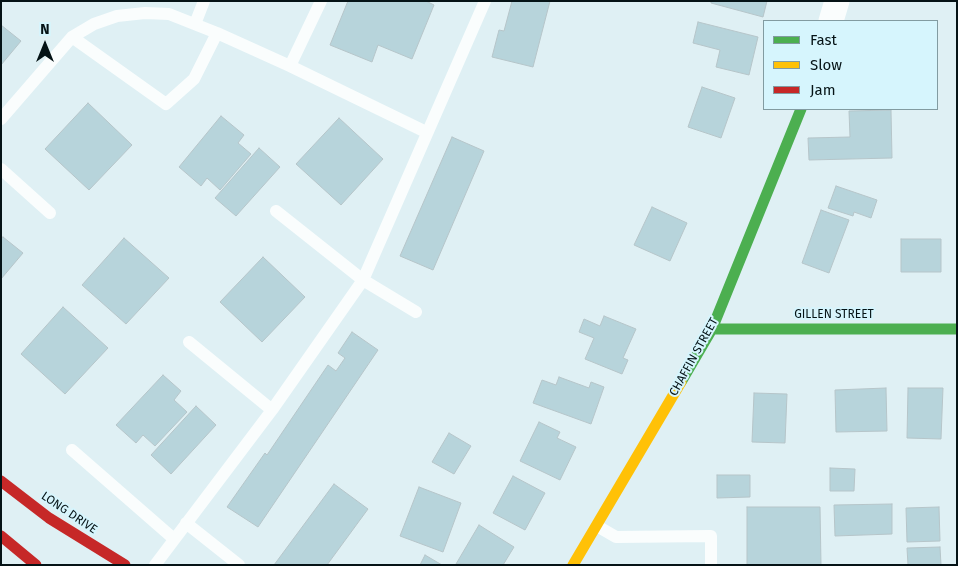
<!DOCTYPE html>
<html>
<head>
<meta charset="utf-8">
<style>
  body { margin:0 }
  #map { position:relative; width:958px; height:566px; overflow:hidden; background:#dff0f4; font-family:"Fira Sans",sans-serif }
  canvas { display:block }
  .frame { position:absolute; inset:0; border:2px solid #051316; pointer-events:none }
  .legend { position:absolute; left:763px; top:20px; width:175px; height:90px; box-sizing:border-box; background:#d6f5fd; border:1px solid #829ba1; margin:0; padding:6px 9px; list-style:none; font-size:15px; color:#051316 }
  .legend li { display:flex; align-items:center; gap:10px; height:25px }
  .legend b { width:25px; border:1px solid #829ba1 }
  .north { position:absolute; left:20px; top:20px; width:50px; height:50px; -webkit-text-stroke:4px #d6f5fd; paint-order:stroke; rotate:0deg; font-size:14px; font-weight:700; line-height:20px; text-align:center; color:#051316 }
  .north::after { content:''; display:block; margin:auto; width:18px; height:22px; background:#051316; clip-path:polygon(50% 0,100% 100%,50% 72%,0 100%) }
</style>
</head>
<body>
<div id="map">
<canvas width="958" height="566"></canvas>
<div class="frame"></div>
<ul class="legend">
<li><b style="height:6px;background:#4caf50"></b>Fast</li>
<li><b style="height:6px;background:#ffc107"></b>Slow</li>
<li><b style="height:6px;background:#c62828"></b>Jam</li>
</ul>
<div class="north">N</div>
</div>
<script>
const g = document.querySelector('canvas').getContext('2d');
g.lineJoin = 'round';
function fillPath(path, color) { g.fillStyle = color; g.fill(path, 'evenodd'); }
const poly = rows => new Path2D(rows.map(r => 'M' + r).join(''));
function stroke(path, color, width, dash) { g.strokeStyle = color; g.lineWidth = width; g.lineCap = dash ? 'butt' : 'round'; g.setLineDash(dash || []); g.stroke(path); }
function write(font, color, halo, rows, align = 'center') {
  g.font = font + ' "Fira Sans",sans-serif'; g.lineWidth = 4; g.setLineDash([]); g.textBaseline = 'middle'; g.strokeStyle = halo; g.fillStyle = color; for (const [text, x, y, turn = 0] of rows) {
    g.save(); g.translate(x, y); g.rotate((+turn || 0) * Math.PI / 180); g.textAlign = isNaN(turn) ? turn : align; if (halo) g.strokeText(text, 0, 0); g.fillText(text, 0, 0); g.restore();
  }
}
const building = poly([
  [348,1,426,1,434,5,412,59,378,45,372,62,330,45,348,1],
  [512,1,550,1,533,67,492,57,499,30,504,31,512,1],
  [711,1,767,1,763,17,711,3,711,1],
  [698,22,758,37,749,75,716,67,720,50,693,43,698,22],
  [1,25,21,41,1,65,1,25],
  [702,87,735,98,721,138,688,127,702,87],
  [88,103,132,145,89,190,45,149,88,103],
  [891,110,892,158,809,160,808,138,850,137,849,111,891,110],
  [221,116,244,135,238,143,251,154,220,190,207,178,201,186,179,167,221,116],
  [339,118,383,159,341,205,296,164,339,118],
  [452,137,484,151,433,270,400,256,452,137],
  [259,148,280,167,236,216,215,198,259,148],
  [836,186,877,200,871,218,854,212,853,216,828,208,836,186],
  [652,207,687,223,670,261,634,245,652,207],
  [821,210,849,220,829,273,802,263,821,210],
  [3,237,23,253,1,279,1,238,3,237],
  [124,238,169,278,126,324,82,285,124,238],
  [901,239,941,239,941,272,901,272,901,239],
  [263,257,305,297,262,342,220,302,263,257],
  [63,307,108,348,65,394,21,354,63,307],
  [604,316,636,329,623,358,628,360,622,374,585,359,594,338,579,332,584,319,600,326,604,316],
  [352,332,378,350,258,527,227,507,265,453,267,455,328,365,336,371,345,358,338,353,352,332],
  [163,375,181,391,174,400,187,412,155,446,143,435,136,443,116,425,163,375],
  [559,377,589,388,591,382,604,387,591,424,533,403,542,380,556,385,559,377],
  [886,388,887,431,836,432,835,390,886,388],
  [908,388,943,388,941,439,907,438,908,388],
  [754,393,787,394,785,443,752,442,754,393],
  [196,406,216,425,171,474,151,455,196,406],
  [539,422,560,432,557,438,576,447,560,480,520,461,539,422],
  [449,433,471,446,454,474,432,462,449,433],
  [830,468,855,469,854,491,830,491,830,468],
  [717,475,750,475,750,497,717,498,717,475],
  [513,476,545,493,525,530,493,513,513,476],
  [334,484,368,509,327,565,274,565,334,484],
  [419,487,461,503,443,552,400,536,419,487],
  [892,504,892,534,835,536,834,505,892,504],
  [747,507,820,507,821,565,747,565,747,507],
  [939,507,940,541,907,542,906,508,939,507],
  [479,525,514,547,503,565,456,564,479,525],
  [940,547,941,565,908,565,907,548,940,547],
  [425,555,442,565,420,565,425,555]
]);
fillPath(building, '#b7d4db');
stroke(building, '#b6c5c9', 1);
stroke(poly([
  [195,24,204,1],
  [72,37,166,104,194,79,217,33],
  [290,66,321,1],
  [1,119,72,37,94,24,117,16,145,13,169,14,217,33,290,66,426,132],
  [1,169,50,213],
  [276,211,363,280,416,312],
  [189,342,272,410],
  [72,450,174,539],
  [186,523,239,565],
  [597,526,616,537,711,536,711,565],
  [155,565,272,410,363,280,485,1]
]), '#fafdfd', 12);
stroke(poly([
  [831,21,837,1]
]), '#fafdfd', 25);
stroke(poly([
  [712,329,957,329],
  [681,382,712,329,801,109]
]), '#4caf50', 11);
stroke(poly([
  [573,565,681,382]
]), '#ffc107', 11);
stroke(poly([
  [1,481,49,518,125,565],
  [1,536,36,565]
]), '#c62828', 11);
write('12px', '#051316', '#d6f5fd', [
  ["GILLEN STREET",834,315],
  ["CHAFFIN STREET",694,357,-61],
  ["LONG DRIVE",69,513,34]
]);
</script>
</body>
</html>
